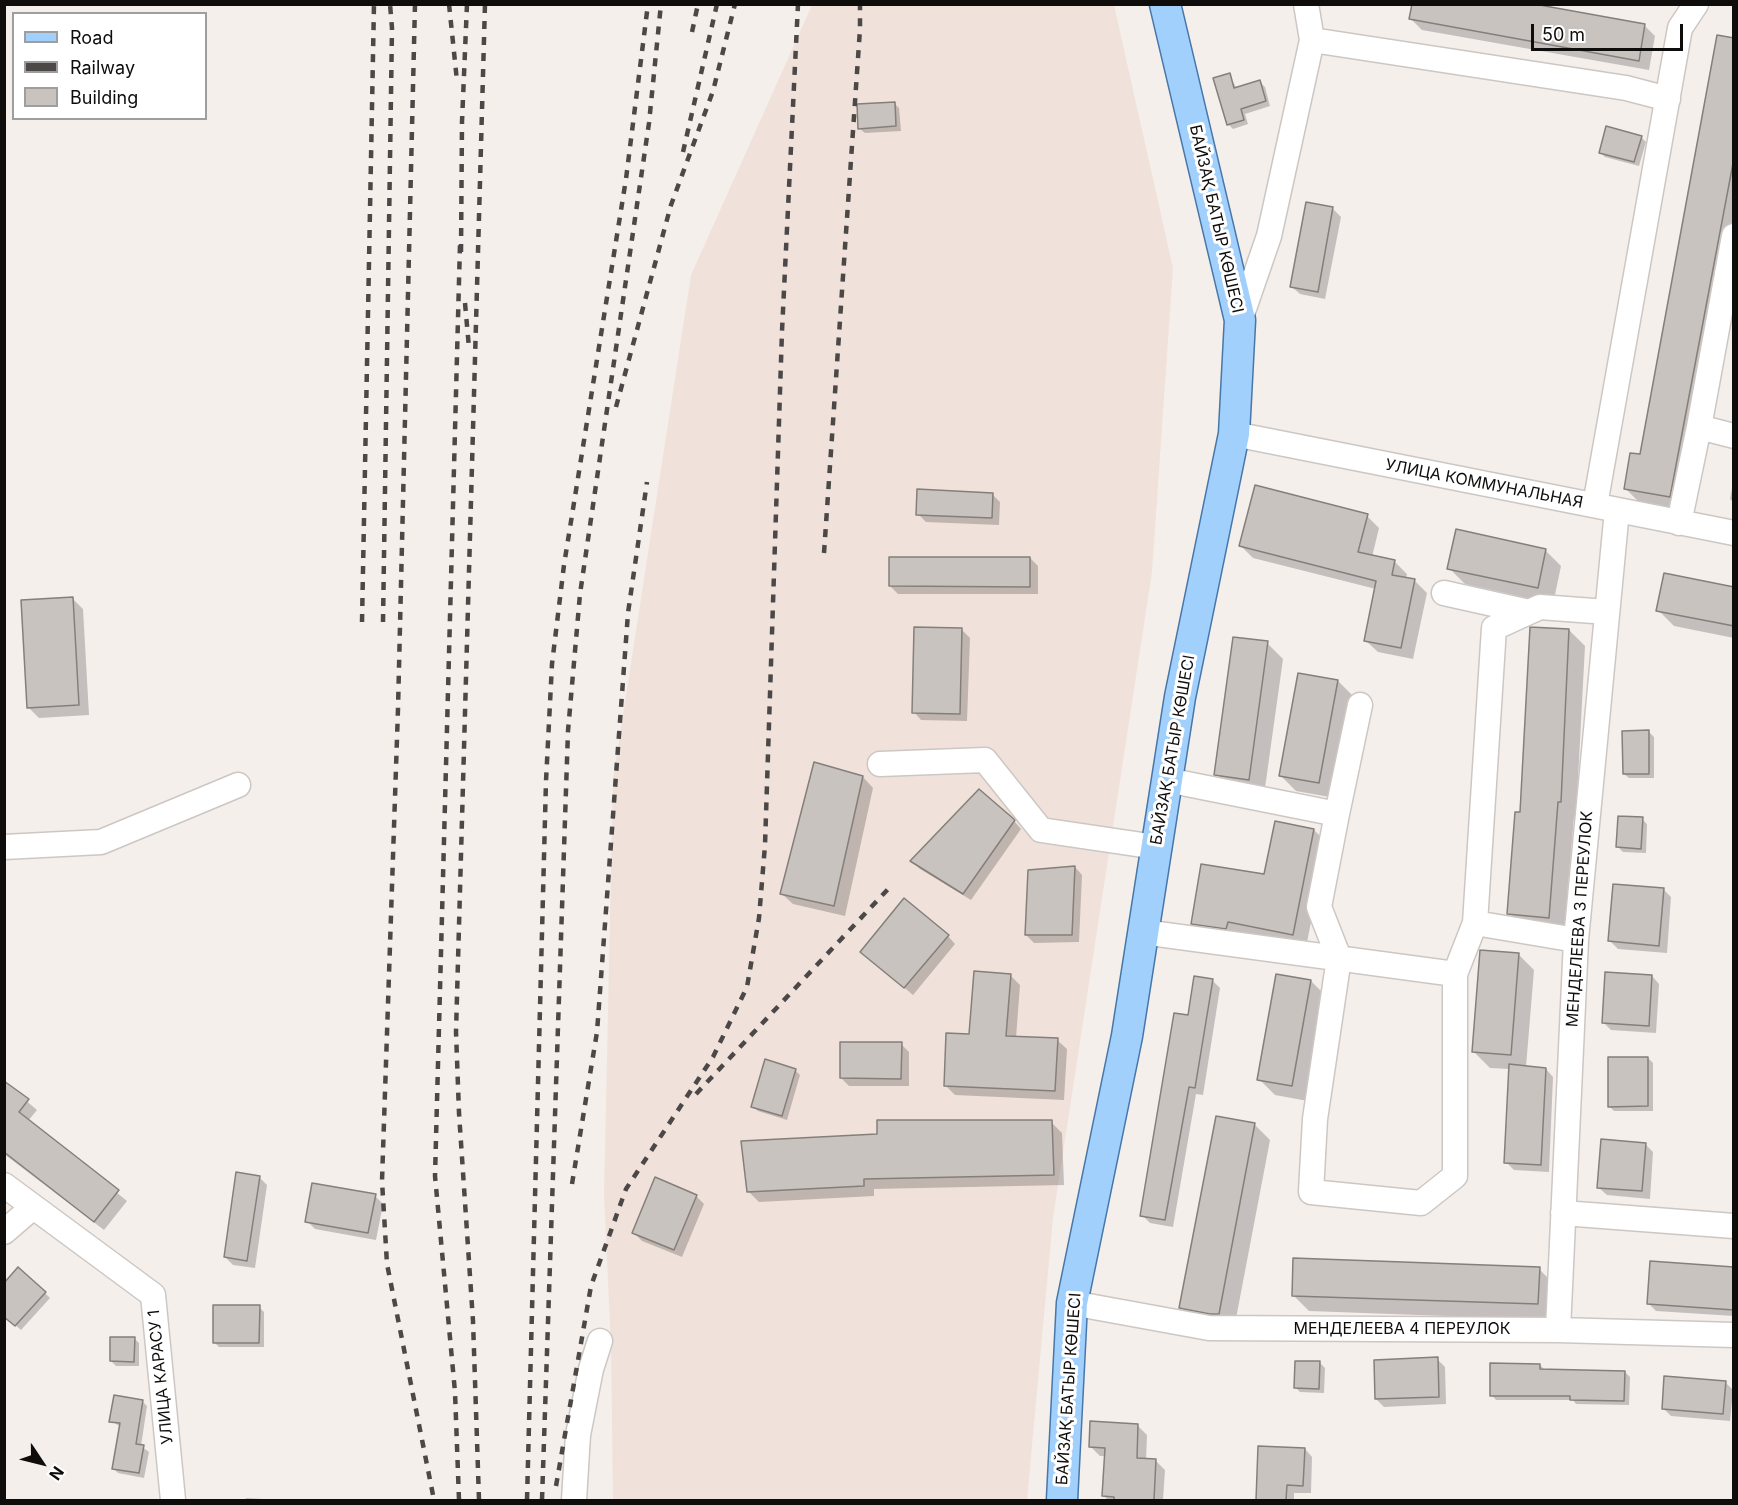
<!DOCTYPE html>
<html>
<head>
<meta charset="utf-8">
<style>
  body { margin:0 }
  #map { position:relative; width:1738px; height:1505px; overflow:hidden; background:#f5efeb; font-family:Inter,sans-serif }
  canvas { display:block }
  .frame { position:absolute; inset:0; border:6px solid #0f0d0c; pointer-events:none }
  .legend { position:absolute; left:12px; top:12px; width:195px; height:108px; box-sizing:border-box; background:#fff; border:2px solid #9f9e9e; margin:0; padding:8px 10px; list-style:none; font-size:18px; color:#0f0d0c }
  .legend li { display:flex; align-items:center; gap:12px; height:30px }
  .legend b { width:30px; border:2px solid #9f9e9e }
  .north { position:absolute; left:12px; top:1433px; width:60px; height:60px; -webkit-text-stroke:4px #fff; paint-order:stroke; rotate:125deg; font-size:16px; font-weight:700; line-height:24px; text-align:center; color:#0f0d0c }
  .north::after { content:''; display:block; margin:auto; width:21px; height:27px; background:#0f0d0c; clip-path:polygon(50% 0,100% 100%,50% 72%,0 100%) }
  .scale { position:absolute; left:1531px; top:24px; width:152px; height:27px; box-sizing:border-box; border:3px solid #0f0d0c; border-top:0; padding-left:8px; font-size:18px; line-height:21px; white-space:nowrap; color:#0f0d0c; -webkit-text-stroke:4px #fff; paint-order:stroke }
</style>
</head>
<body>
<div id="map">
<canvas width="1738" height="1505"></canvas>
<div class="frame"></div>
<ul class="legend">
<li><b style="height:8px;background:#a1d0fd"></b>Road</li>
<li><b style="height:8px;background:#4b4847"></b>Railway</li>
<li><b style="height:16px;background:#c9c3bf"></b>Building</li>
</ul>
<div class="north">N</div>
<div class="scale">50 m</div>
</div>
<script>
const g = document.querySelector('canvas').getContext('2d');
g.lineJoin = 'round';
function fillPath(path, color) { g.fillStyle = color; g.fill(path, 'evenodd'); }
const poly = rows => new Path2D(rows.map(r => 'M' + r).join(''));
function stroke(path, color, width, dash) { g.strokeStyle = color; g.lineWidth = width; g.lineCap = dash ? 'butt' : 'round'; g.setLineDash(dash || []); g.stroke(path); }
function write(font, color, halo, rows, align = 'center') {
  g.font = font + ' Inter,sans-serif'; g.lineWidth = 6; g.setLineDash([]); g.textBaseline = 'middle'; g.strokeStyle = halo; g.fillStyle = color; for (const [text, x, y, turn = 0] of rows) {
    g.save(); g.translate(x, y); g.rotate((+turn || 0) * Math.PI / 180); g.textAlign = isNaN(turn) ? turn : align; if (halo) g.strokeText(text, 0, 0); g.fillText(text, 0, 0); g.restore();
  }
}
fillPath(poly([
  [812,5,1114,5,1173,268,1152,572,1053,1218,1027,1500,613,1500,611,1347,604,1194,613,779,691,275]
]), '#f0e2da');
fillPath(poly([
  [1411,19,1645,26,1655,36,1649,70,1422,30],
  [1734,40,1734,250,1685,511,1640,503,1625,488,1641,456],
  [1229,75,1237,89,1260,82,1265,87,1270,106,1245,114,1248,124,1233,129,1228,124],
  [894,103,899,108,901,131,865,133,860,129],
  [1641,137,1646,142,1639,166,1605,157,1600,152],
  [1307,204,1333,209,1341,217,1325,299,1300,294,1292,287],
  [1734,478,1734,503,1730,499],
  [992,494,1000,502,999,525,926,522,918,514],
  [1367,516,1379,528,1372,557,1395,562,1407,574,1406,579,1415,581,1427,593,1413,659,1378,652,1365,640,1376,589,1253,558,1241,546],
  [1545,550,1561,566,1553,604,1465,584,1449,568],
  [1030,558,1038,566,1038,594,898,594,890,586],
  [1734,589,1734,638,1674,626,1658,610],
  [72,598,83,609,89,715,39,718,29,708],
  [962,630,970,638,967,721,921,720,914,712],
  [1569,630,1585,646,1576,817,1574,817,1564,933,1525,929,1509,913,1522,814],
  [1267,643,1283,659,1264,795,1231,790,1216,774],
  [1338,681,1354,697,1335,798,1296,791,1280,775],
  [1649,732,1654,737,1654,778,1629,778,1624,774],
  [863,777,873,788,845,916,793,904,782,894],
  [1642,819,1647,824,1646,853,1623,852,1618,847],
  [1014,821,1021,829,971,900,920,869,912,861],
  [1314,830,1327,843,1306,947,1205,936,1192,924,1266,876],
  [1075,867,1082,875,1079,942,1034,943,1026,935],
  [1663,889,1671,897,1667,953,1618,949,1610,941],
  [948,936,955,944,913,995,870,959],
  [1518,954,1534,970,1526,1067,1546,1069,1553,1077,1549,1172,1514,1170,1506,1162,1510,1069,1490,1068,1474,1052],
  [1010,975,1020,985,1016,1038,1057,1040,1067,1049,1064,1100,955,1095,945,1085,971,1035],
  [1652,976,1659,984,1656,1033,1611,1030,1604,1023],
  [1213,981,1220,988,1203,1095,1196,1094,1173,1227,1150,1223,1142,1215,1189,1017],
  [1311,981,1327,997,1308,1101,1275,1095,1259,1079],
  [901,1044,909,1052,909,1086,849,1086,841,1078],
  [1648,1058,1653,1063,1653,1111,1614,1111,1609,1106],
  [795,1070,800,1075,787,1120,758,1111,753,1106],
  [4,1082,37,1110,28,1121,127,1201,104,1230,4,1154],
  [1051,1122,1062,1133,1064,1185,874,1189,874,1196,759,1202,748,1191,878,1135],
  [1254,1124,1270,1140,1234,1329,1197,1323,1181,1308],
  [1645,1144,1653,1152,1650,1199,1607,1195,1599,1188],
  [259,1177,267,1185,255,1268,233,1265,225,1257],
  [375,1196,383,1204,376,1240,315,1229,307,1221],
  [696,1196,704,1204,682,1257,642,1241,634,1233],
  [1734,1268,1734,1316,1656,1311,1648,1303],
  [1539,1269,1555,1285,1554,1320,1309,1311,1293,1295],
  [45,1293,50,1298,21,1330,4,1315],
  [259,1307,264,1312,264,1347,219,1347,214,1342],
  [134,1338,139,1343,139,1366,116,1366,111,1361],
  [1437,1359,1445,1367,1446,1404,1384,1407,1376,1399],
  [1320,1363,1325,1368,1324,1393,1300,1392,1295,1387],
  [1540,1365,1545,1370,1625,1372,1630,1377,1629,1405,1576,1404,1573,1400,1496,1400,1492,1395],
  [1725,1382,1733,1390,1730,1421,1671,1416,1663,1408],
  [142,1401,147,1406,141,1446,149,1452,144,1478,118,1473,113,1468,121,1427,111,1421],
  [1137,1425,1147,1435,1146,1460,1155,1460,1165,1470,1163,1500,1108,1500,1104,1496,1106,1456,1100,1456,1090,1446],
  [1260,1447,1305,1449,1312,1457,1311,1493,1294,1493,1294,1500,1257,1500],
  [246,1498,281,1500,282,1500,245,1500]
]), '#0003');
const building = poly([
  [1412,4,1534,4,1645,24,1639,61,1409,19,1412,4],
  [1717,35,1734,38,1734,158,1670,497,1624,489,1630,453,1640,454,1717,35],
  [1230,73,1234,88,1260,80,1266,101,1241,109,1244,120,1227,125,1213,78,1230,73],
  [895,102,896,126,858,129,857,104,895,102],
  [1606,126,1642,136,1634,162,1599,153,1606,126],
  [1306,202,1333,207,1318,292,1290,287,1306,202],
  [1255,485,1368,514,1358,552,1395,560,1392,575,1415,579,1401,648,1364,641,1376,581,1239,546,1255,485],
  [917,489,993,493,992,518,916,515,917,489],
  [1456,529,1546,549,1538,588,1447,569,1456,529],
  [889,557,1030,557,1030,587,889,586,889,557],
  [1664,573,1734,587,1734,626,1656,611,1664,573],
  [73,597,79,705,27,708,21,600,73,597],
  [914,627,962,628,960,714,912,713,914,627],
  [1530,627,1569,629,1561,802,1558,802,1549,918,1507,914,1515,812,1520,812,1530,627],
  [1233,637,1268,641,1249,780,1214,775,1233,637],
  [1298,673,1338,680,1319,783,1279,776,1298,673],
  [1649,730,1649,774,1623,774,1622,731,1649,730],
  [814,762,863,776,834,906,780,894,814,762],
  [979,789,1015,820,963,894,910,861,979,789],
  [1618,816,1643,817,1641,849,1616,847,1618,816],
  [1275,821,1314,829,1293,935,1228,922,1226,929,1191,924,1201,864,1264,874,1275,821],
  [1075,866,1072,935,1025,935,1028,870,1075,866],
  [1613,884,1664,888,1659,946,1608,941,1613,884],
  [904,898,949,935,904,988,860,952,904,898],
  [1480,950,1519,953,1511,1055,1472,1052,1480,950],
  [974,971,1011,974,1006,1036,1058,1038,1055,1091,944,1086,946,1033,969,1034,974,971],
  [1605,972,1652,975,1649,1026,1602,1023,1605,972],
  [1276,974,1311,980,1292,1086,1257,1080,1276,974],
  [1194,976,1213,979,1195,1088,1189,1087,1165,1220,1140,1216,1174,1013,1188,1015,1194,976],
  [840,1042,902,1042,901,1079,840,1078,840,1042],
  [1608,1057,1648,1057,1648,1106,1608,1107,1608,1057],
  [765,1059,796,1069,782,1116,751,1107,765,1059],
  [1509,1064,1546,1068,1541,1165,1504,1163,1509,1064],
  [4,1081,29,1099,19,1112,119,1190,94,1222,4,1152,4,1081],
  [1216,1116,1255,1123,1219,1314,1210,1314,1179,1308,1216,1116],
  [877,1120,1052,1120,1054,1175,864,1179,864,1186,747,1192,741,1141,877,1134,877,1120],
  [1601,1139,1646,1143,1642,1191,1597,1188,1601,1139],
  [236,1172,260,1176,247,1261,224,1257,236,1172],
  [655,1177,697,1195,674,1250,632,1233,655,1177],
  [312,1183,376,1194,368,1233,305,1222,312,1183],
  [1293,1258,1540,1267,1538,1304,1292,1296,1293,1258],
  [1650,1261,1734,1267,1734,1310,1647,1304,1650,1261],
  [18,1267,46,1292,15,1326,4,1317,4,1283,18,1267],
  [213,1305,260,1305,259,1343,213,1343,213,1305],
  [110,1337,135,1337,134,1362,110,1361,110,1337],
  [1438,1357,1439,1397,1375,1399,1374,1360,1438,1357],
  [1295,1361,1320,1361,1319,1389,1294,1388,1295,1361],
  [1490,1363,1540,1364,1540,1369,1625,1371,1624,1401,1570,1400,1570,1396,1490,1396,1490,1363],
  [1664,1376,1726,1381,1723,1414,1662,1409,1664,1376],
  [114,1395,143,1400,136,1444,144,1445,139,1473,112,1469,120,1423,109,1422,114,1395],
  [1090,1421,1138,1424,1137,1458,1156,1459,1154,1500,1114,1500,1114,1497,1102,1496,1105,1448,1089,1447,1090,1421],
  [1258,1446,1305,1448,1303,1486,1287,1485,1286,1500,1256,1500,1258,1446]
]);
fillPath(building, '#c9c3bf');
stroke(building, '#847f7b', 1.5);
const minor = poly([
  [1306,4,1312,40],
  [1734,236,1699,427,1734,436],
  [1240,320,1269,236,1312,40,1626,88,1668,99],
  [1234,434,1734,533],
  [1595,505,1680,28,1696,4],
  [1679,523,1699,427],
  [1444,593,1529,612],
  [880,764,985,760,1041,830,1156,847],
  [1167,780,1337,814,1360,705],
  [1337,814,1319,907,1339,958,1315,1119,1311,1192,1421,1203,1455,1176,1455,974,1475,923,1576,940],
  [4,847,101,842,238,785],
  [1475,923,1494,628,1540,607,1607,612],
  [1143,932,1455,974],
  [4,1185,153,1295,173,1500],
  [1563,1213,1734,1226],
  [4,1232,32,1208],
  [1072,1303,1209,1328,1558,1330,1734,1335],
  [1558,1330,1576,940,1617,510],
  [574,1500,578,1435,591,1369,600,1341]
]);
const major = poly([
  [1062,1500,1072,1303,1127,1036,1180,697,1234,434,1240,320,1165,4]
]);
stroke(minor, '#cdc7c4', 27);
stroke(major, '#4677a8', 33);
stroke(minor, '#fff', 24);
stroke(major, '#a1d0fd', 30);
stroke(poly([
  [415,4,398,709,382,1181,387,1264,434,1500],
  [449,4,457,81],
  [692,32,698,4],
  [683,152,717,4],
  [461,252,462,122,467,4],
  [465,303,469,348],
  [616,407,671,205,713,91,735,4],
  [824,553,860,29,860,4],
  [362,622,374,4],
  [383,622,392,28,390,4],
  [696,1094,889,888],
  [572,1184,597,1032,628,613,647,482],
  [556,1486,591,1286,626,1189,713,1057,747,987,759,918,765,845,782,331,798,4],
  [459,1500,455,1392,435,1176,460,244],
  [479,1500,473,1321,459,1113,456,1032,485,4],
  [527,1500,546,781,552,664,564,565,626,179,648,4],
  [542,1500,568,731,580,594,649,123,661,4]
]), '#4b4847', 4.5, [8, 8]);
write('16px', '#0f0d0c', '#fff', [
  ["БАЙЗАҚ БАТЫР КӨШЕСІ",1216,219,77],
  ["УЛИЦА КОММУНАЛЬНАЯ",1484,484,11],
  ["БАЙЗАҚ БАТЫР КӨШЕСІ",1173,750,-80],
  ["МЕНДЕЛЕЕВА 3 ПЕРЕУЛОК",1580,919,-86],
  ["МЕНДЕЛЕЕВА 4 ПЕРЕУЛОК",1402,1329],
  ["УЛИЦА КАРАСУ 1",161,1377,-96],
  ["БАЙЗАҚ БАТЫР КӨШЕСІ",1069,1389,-86]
]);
</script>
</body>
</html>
